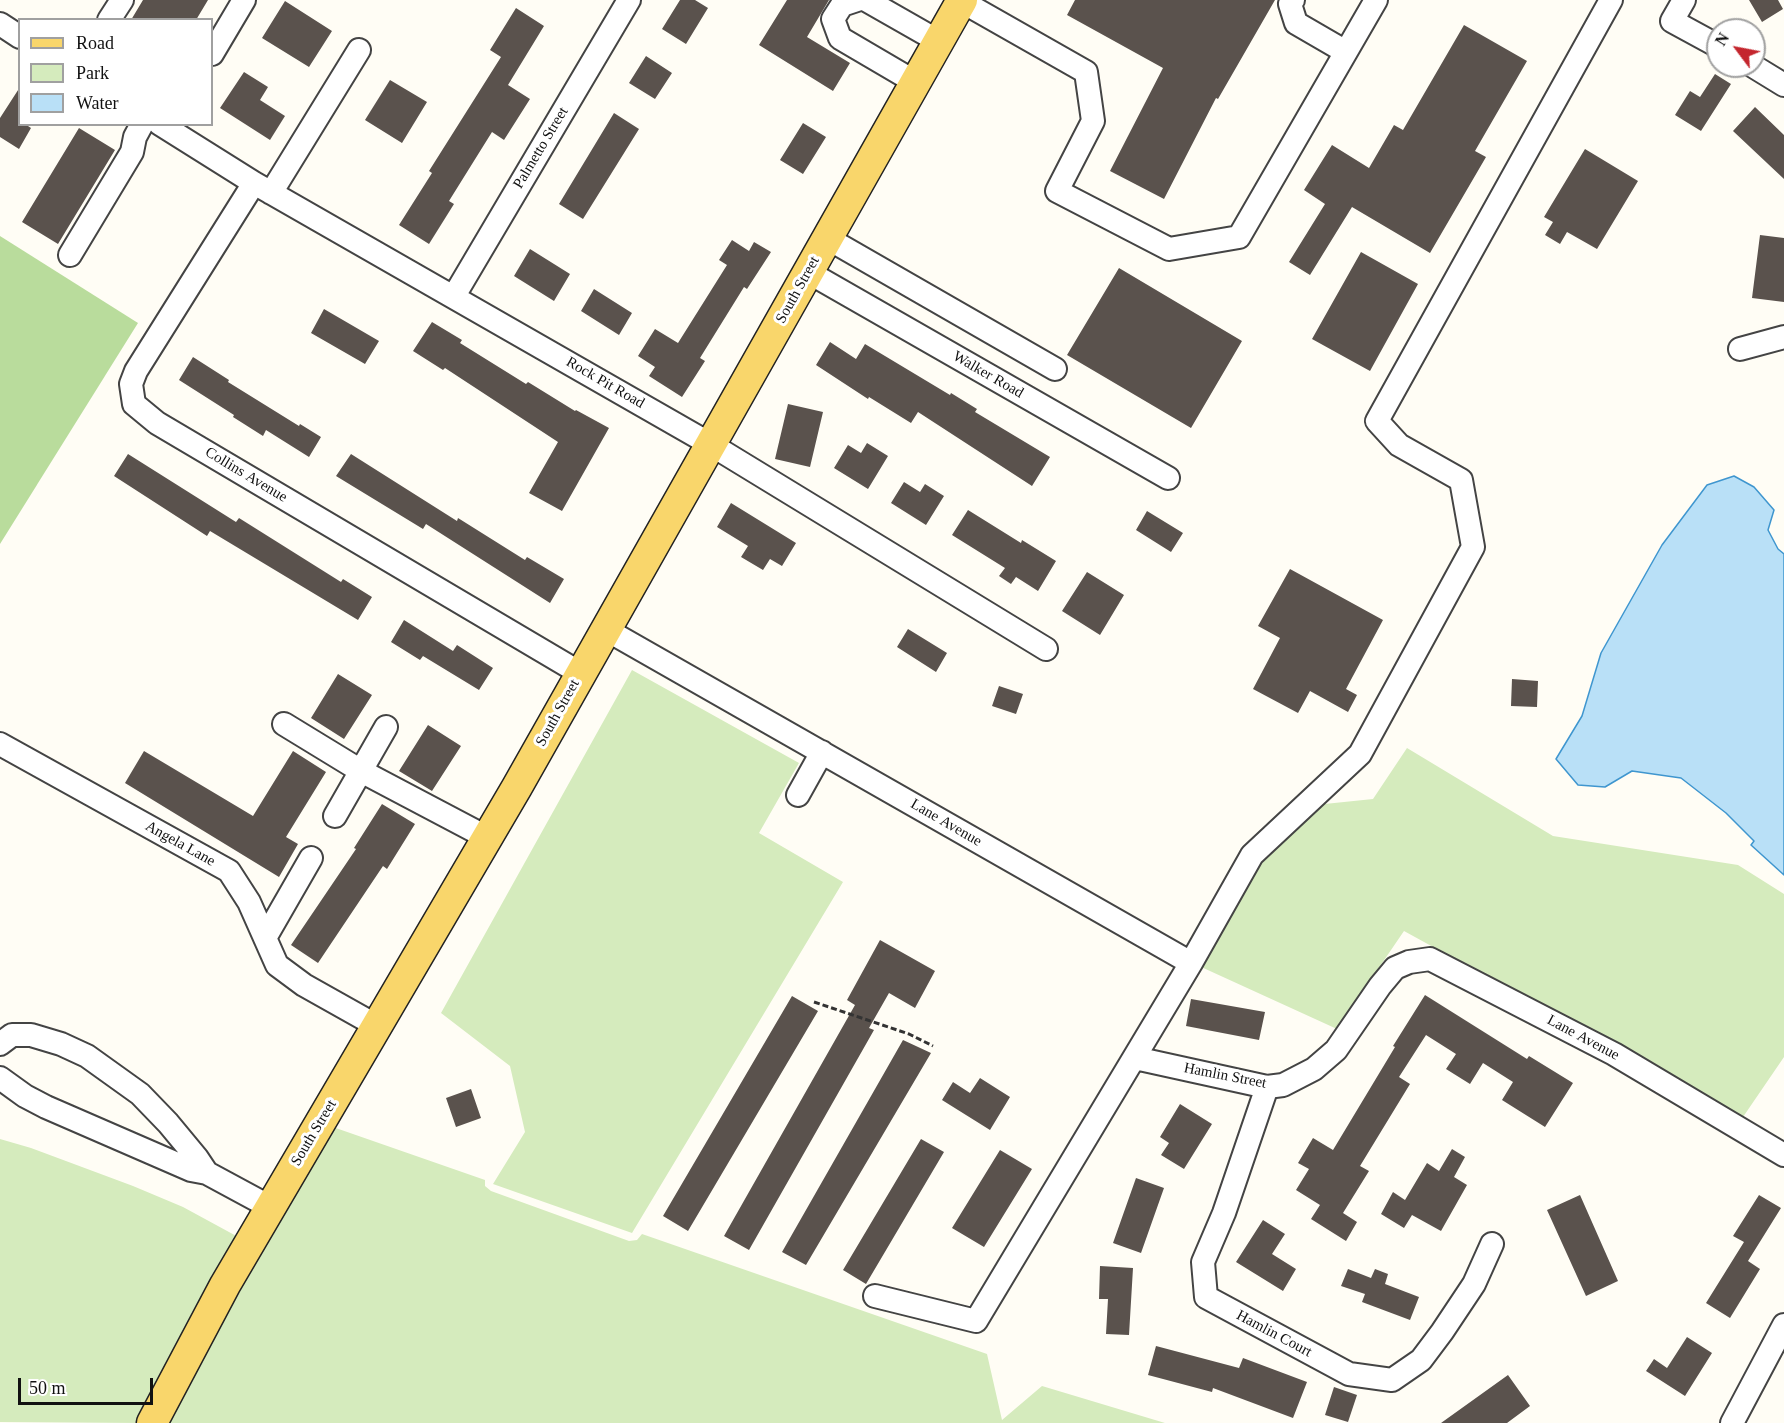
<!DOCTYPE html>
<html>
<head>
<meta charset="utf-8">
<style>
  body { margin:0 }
  #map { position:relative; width:1784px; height:1423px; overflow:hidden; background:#fffdf5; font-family:Georgia,serif }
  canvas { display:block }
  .legend { position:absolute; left:18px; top:18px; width:195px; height:108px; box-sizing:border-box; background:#fff; border:2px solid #a0a0a0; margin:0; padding:8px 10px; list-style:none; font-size:18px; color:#111 }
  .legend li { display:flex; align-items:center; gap:12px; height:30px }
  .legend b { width:30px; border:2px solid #a0a0a0 }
  .north { position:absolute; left:1706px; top:18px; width:60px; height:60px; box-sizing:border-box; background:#fff; border:2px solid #a0a0a0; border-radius:50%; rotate:302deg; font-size:16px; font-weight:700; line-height:24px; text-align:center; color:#111 }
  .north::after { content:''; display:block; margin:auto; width:21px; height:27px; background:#c4262e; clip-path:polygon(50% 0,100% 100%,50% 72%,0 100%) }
  .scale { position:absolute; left:18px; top:1378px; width:135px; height:27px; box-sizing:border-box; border:3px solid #111; border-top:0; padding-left:8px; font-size:18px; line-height:21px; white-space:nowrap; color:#111; -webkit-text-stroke:4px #fff; paint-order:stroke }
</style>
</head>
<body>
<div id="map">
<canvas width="1784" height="1423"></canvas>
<ul class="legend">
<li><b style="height:8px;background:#f9d66b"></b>Road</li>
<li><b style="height:16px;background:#d5ebbd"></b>Park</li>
<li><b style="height:16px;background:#b9e0f7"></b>Water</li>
</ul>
<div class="north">N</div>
<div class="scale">50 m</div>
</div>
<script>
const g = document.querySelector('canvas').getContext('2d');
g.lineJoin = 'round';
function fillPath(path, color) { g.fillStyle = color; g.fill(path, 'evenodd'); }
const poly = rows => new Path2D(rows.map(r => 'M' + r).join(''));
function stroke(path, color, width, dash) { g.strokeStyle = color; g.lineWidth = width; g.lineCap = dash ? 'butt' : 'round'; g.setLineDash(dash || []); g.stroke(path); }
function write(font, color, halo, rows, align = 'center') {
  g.font = font + ' Georgia,serif'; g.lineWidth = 6; g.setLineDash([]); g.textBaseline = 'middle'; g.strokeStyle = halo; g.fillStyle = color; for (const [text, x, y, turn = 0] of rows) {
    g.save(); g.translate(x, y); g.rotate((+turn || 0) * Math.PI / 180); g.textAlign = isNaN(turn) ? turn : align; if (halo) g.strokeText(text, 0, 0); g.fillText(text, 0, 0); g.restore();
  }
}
fillPath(poly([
  [632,670,799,763,759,833,843,882,632,1233,493,1184,525,1132,510,1066,441,1013],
  [1407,748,1553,836,1738,865,1784,894,1784,1057,1743,1117,1404,931,1337,1029,1199,966,1286,808,1373,799],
  [330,1126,485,1180,485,1186,491,1191,629,1241,637,1240,642,1234,987,1354,1002,1420,1042,1386,1165,1423,164,1423],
  [0,1139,31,1148,133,1186,183,1207,240,1238,140,1423,0,1422]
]), '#d5ebbd');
fillPath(poly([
  [0,236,138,323,0,544]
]), '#b9dc9c');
const water = poly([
  [1734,476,1754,487,1774,510,1768,530,1778,549,1784,554,1784,875,1751,845,1754,841,1726,813,1681,778,1632,771,1605,787,1578,785,1556,759,1582,716,1601,653,1662,545,1707,485,1734,476]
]);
fillPath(water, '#b9e0f7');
stroke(water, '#3f96cf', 1.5);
fillPath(poly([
  [143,0,208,0,196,20,131,20],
  [680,0,695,0,708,8,686,44,662,29],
  [787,0,829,0,807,37,850,63,833,91,759,45],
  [1075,0,1275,0,1218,99,1216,98,1164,199,1110,171,1163,68,1067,15],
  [1749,0,1778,0,1783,9,1762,22],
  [285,1,332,31,309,67,262,38],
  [516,8,544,26,508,85,530,99,504,140,492,132,449,201,454,204,429,244,399,225,432,173,429,171,501,57,490,50],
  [1464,25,1527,61,1475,151,1486,157,1430,253,1352,207,1310,275,1289,262,1325,204,1304,190,1332,145,1369,168,1394,125,1403,130],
  [646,56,672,73,655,99,629,83],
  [244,72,268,87,260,100,285,116,270,140,220,108],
  [1715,74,1731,84,1701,131,1675,115,1690,91,1700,97],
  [390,80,427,102,402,143,365,120],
  [20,87,20,124,25,124,31,128,19,149,0,137,0,118],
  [1755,107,1784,135,1784,179,1733,131],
  [614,113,639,129,583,219,559,204],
  [803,123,826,137,803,174,780,160],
  [79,128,115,150,58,244,22,222],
  [1585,149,1638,181,1597,249,1567,232,1560,244,1545,235,1553,222,1544,217],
  [1760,235,1784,238,1784,302,1752,298],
  [732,240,749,251,754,242,771,252,747,289,744,287,700,358,705,361,682,397,649,376,655,367,638,356,655,329,678,343,727,265,719,260],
  [530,249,570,274,554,301,514,276],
  [1361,252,1418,284,1370,371,1312,339],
  [1119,268,1242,341,1191,428,1067,355],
  [594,289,632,313,619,335,581,311],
  [324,309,379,341,365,364,311,333],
  [432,322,462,340,460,343,526,384,528,382,575,411,576,410,609,428,562,511,529,493,558,442,445,368,443,370,413,351],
  [830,342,856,359,865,344,950,395,951,393,977,409,975,412,1050,457,1032,486,918,412,911,423,869,397,868,399,816,365],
  [193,357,229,380,228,382,299,426,300,424,321,437,309,457,266,430,263,436,233,417,234,415,179,380],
  [788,404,823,412,810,467,775,459],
  [867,443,888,456,868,489,834,468,848,445,861,453],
  [128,454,236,522,239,518,341,582,343,579,372,597,358,620,210,531,207,536,114,476],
  [351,454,457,521,458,518,525,560,527,557,564,579,550,603,426,524,423,529,336,476],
  [904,482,920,492,925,484,944,496,926,525,891,503],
  [731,503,796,543,782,566,770,559,763,570,741,557,748,546,717,527],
  [968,510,1021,543,1022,540,1056,561,1038,591,1016,577,1011,584,999,576,1005,568,952,535],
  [1147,511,1183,533,1171,552,1136,530],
  [1290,569,1383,620,1346,689,1357,695,1348,712,1310,691,1298,713,1253,689,1280,638,1258,626],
  [1087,572,1124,595,1100,635,1062,611],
  [404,620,453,651,457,645,493,668,479,690,423,656,420,660,391,642],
  [908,629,947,653,936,672,897,647],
  [338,674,372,695,344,739,311,718],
  [1512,679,1538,681,1537,707,1511,706],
  [999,686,1023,694,1016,714,992,706],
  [428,725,461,746,432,791,399,771],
  [144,751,253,816,293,751,326,772,286,837,298,844,279,877,125,783],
  [382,804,415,824,387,869,383,866,318,963,291,945,356,849,354,848],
  [880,940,935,971,915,1008,889,993,869,1028,874,1030,749,1250,724,1236,855,1005,847,1000],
  [1425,995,1527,1059,1529,1056,1573,1083,1545,1127,1502,1100,1513,1082,1483,1063,1470,1084,1446,1069,1456,1054,1426,1035,1399,1077,1410,1084,1360,1166,1369,1171,1343,1213,1357,1222,1346,1241,1311,1219,1320,1205,1296,1190,1309,1169,1298,1163,1313,1138,1333,1150,1395,1047,1393,1046],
  [792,996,818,1011,688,1231,663,1216],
  [1191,999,1265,1012,1259,1040,1186,1026],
  [903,1040,931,1053,806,1265,782,1252],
  [980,1078,1010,1097,990,1130,942,1100,953,1082,970,1093],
  [471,1089,481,1118,456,1127,446,1098],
  [1180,1104,1212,1124,1184,1169,1161,1155,1169,1143,1160,1137],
  [921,1139,944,1152,866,1284,843,1270],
  [1452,1149,1465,1157,1454,1177,1467,1185,1441,1231,1412,1215,1404,1228,1381,1214,1393,1192,1405,1200,1427,1163,1439,1171],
  [1000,1150,1032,1169,984,1247,952,1228],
  [1136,1178,1164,1188,1141,1253,1113,1243],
  [1580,1195,1618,1281,1586,1296,1547,1210],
  [1759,1195,1781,1208,1748,1261,1760,1269,1730,1318,1706,1303,1744,1242,1733,1236],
  [1263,1220,1285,1234,1272,1254,1296,1269,1283,1291,1236,1262],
  [1100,1266,1133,1268,1129,1335,1106,1334,1108,1299,1099,1299],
  [1348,1269,1371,1278,1375,1269,1388,1274,1385,1284,1419,1297,1410,1320,1362,1302,1365,1294,1341,1286],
  [1687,1337,1712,1353,1685,1396,1646,1371,1654,1359,1667,1368],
  [1156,1346,1239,1368,1243,1358,1307,1382,1293,1418,1213,1388,1212,1392,1148,1375],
  [1508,1375,1530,1406,1507,1423,1441,1423],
  [1334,1387,1357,1395,1348,1422,1325,1415]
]), '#5a524d');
const minor = poly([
  [857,0,842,5,833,19,840,38,915,82],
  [866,0,938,41],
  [1293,0,1290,4,1296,23,1346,52],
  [1684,0,1672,21,1718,46],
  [961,1,1086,72,1093,121,1057,191,1169,249,1239,237,1376,0],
  [109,20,122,0],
  [0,24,20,37],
  [212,54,244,0],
  [1753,66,1784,85],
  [160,124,254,183,710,444,1046,649],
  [254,183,136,371,131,384,134,404,157,423,580,673],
  [271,193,359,50],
  [827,238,1055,369],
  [70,255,132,152,135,137,142,124],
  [808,272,1168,478],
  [454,296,629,0],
  [1740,349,1784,337],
  [605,629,1191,963,976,1321,875,1296],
  [284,724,361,771,488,838],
  [0,744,229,871,249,902,277,965,304,985,377,1026],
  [798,795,822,752],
  [335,816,386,727],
  [265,938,311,858],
  [1191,963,1252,855,1360,754,1473,547,1461,480,1399,445,1377,421,1611,0],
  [0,1044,12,1035,31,1035,61,1044,87,1056,140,1094,168,1123,197,1158,207,1173],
  [1135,1058,1267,1087,1283,1085,1314,1069,1336,1050,1380,986,1395,968,1409,962,1430,959,1614,1054,1784,1155],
  [0,1078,25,1096,46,1107,191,1170,207,1173,270,1207],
  [1267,1087,1224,1213,1203,1262,1206,1297,1349,1374,1392,1380,1421,1360,1442,1332,1474,1284,1492,1244],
  [1732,1423,1784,1325]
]);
const major = poly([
  [152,1423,225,1285,517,787,962,0]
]);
stroke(minor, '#444', 26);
stroke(major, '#222', 33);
stroke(poly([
  [814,1002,909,1034,933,1046]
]), '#333', 3, [6, 3]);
stroke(minor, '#fff', 22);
stroke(major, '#f9d66b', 30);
write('15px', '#111', '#fff', [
  ["Palmetto Street",541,148,-59],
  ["South Street",798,290,-61],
  ["Walker Road",988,375,30],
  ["Rock Pit Road",605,383,30],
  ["Collins Avenue",246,475,31],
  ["South Street",558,713,-61],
  ["Lane Avenue",946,823,30],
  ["Angela Lane",180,844,29],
  ["Lane Avenue",1583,1038,28],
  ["Hamlin Street",1225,1076,11],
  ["South Street",314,1133,-59],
  ["Hamlin Court",1274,1334,28]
]);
</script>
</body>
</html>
